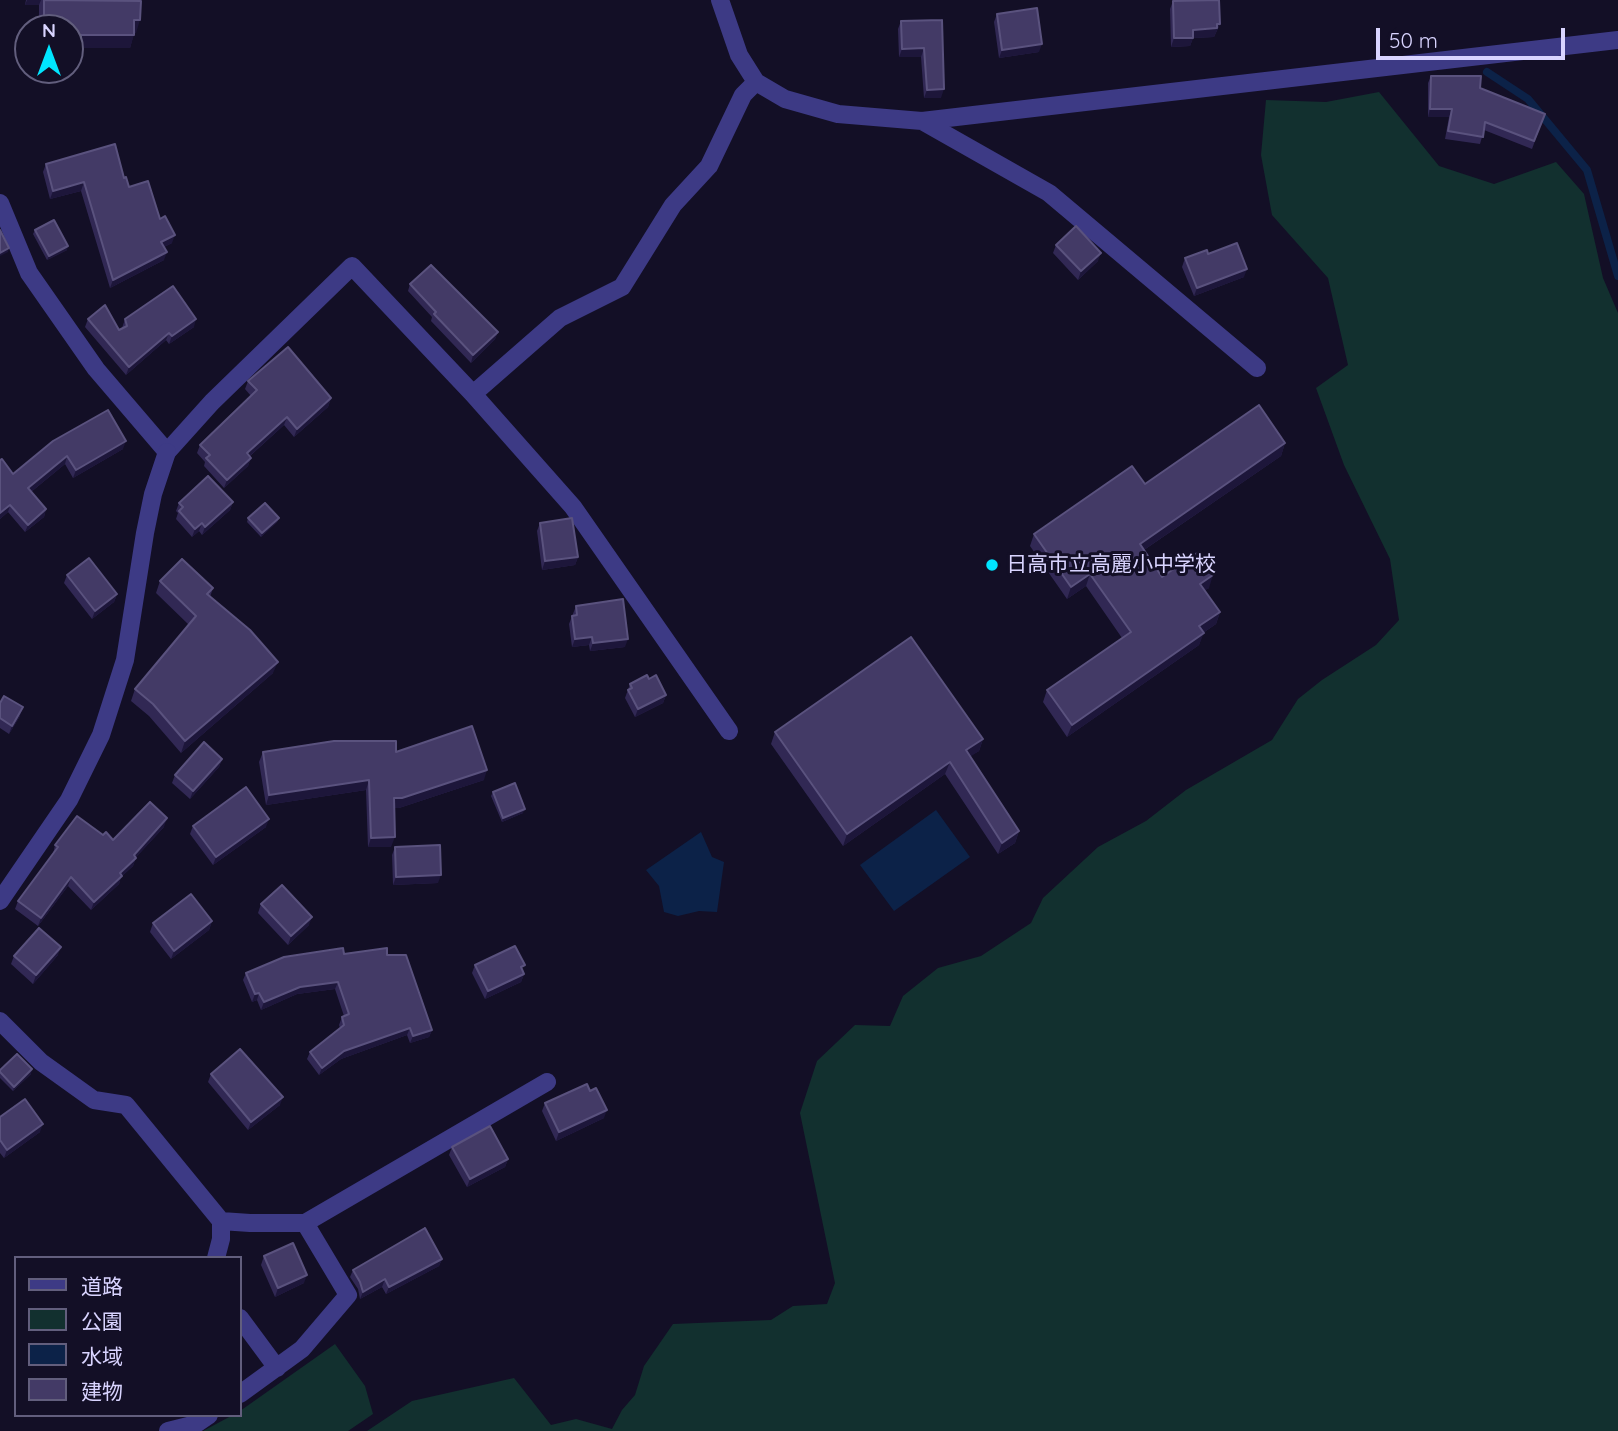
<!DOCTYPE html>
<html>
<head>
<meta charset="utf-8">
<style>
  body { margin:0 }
  #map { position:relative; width:1618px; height:1431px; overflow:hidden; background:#130f26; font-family:Quicksand,"Noto Sans JP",sans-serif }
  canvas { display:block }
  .legend { position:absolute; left:14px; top:1256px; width:228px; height:161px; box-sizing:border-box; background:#130f26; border:2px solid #625e7d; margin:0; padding:9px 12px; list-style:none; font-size:21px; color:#d9d4ff }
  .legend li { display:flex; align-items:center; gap:14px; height:35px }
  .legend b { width:35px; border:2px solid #625e7d }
  .north { position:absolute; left:14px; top:14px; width:70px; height:70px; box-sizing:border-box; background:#130f26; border:2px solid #625e7d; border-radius:50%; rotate:0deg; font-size:19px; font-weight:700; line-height:28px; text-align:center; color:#d9d4ff }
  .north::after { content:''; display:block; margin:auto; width:24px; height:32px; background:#00e5ff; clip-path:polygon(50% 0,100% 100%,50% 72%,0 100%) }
  .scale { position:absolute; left:1376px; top:28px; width:189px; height:32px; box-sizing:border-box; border:4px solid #d9d4ff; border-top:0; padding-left:9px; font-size:21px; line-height:24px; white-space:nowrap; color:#d9d4ff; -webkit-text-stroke:5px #130f26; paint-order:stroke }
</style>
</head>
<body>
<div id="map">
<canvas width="1618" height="1431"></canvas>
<ul class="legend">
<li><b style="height:9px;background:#3d3a85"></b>道路</li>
<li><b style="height:19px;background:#12302f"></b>公園</li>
<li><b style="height:19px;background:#0c2248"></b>水域</li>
<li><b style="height:19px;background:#433a66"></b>建物</li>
</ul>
<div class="north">N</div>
<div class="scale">50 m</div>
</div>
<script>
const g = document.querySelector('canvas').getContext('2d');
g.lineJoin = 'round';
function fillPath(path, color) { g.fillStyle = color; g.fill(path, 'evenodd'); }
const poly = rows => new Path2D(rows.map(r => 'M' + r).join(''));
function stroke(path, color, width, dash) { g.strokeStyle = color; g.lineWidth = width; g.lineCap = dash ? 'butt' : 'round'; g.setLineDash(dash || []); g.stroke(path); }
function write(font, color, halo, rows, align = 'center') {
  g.font = font + ' Quicksand,"Noto Sans JP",sans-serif'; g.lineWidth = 6; g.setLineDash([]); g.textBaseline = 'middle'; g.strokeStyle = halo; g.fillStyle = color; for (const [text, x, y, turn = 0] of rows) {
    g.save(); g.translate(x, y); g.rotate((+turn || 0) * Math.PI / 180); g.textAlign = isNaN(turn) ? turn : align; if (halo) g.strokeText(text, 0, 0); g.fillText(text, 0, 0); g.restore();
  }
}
fillPath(poly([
  [1379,92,1439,166,1494,184,1556,162,1584,194,1603,278,1618,313,1618,1431,367,1431,412,1401,514,1378,551,1425,576,1419,612,1429,622,1410,635,1395,644,1366,673,1324,771,1320,793,1306,827,1304,835,1283,800,1113,817,1061,855,1025,890,1026,903,996,938,968,981,956,1031,923,1043,898,1098,847,1146,821,1186,790,1272,740,1298,699,1322,680,1376,645,1399,620,1390,559,1344,465,1316,388,1348,365,1328,278,1272,215,1261,155,1266,100,1326,102],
  [335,1344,365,1386,373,1414,348,1431,203,1431,233,1415,240,1415,240,1411]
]), '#12302f');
fillPath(poly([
  [936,810,970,857,894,911,860,865],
  [701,832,712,857,724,862,717,912,699,911,678,916,664,912,659,886,646,870]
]), '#0c2248');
stroke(poly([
  [1487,72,1528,99,1587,170,1618,276]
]), '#0c2248', 8);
stroke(poly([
  [720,0,739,55,756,82],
  [922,121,1049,193,1257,368],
  [0,203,29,273,96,369,167,452,212,402,352,266,473,394,573,507,729,731],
  [473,394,560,318,622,287,673,205,709,166,743,95,756,82,785,99,838,114,922,121,1618,40],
  [0,1021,41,1062,94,1100,126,1105,221,1221,250,1223,305,1223,547,1082],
  [216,1258,221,1239,221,1221],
  [240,1318,277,1368],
  [240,1394,302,1349,348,1295,305,1223],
  [168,1431,196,1424,209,1415]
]), '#3d3a85', 18);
stroke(poly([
  [0,901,69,800,101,735,125,660,145,533,153,494,167,452]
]), '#3d3a85', 18);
fillPath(poly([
  [26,0,112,0,136,33,134,33,130,48,80,48,76,59,70,59,70,28,39,28,39,5,25,5],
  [1173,1,1220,24,1214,37,1193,38,1190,46,1171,47,1170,9],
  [997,14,1039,52,999,58,994,22],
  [942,20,941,98,924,98,921,57,899,57,898,29,901,21],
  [1431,76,1545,114,1532,149,1484,130,1480,144,1445,139,1449,117,1428,117,1428,83],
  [46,164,124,178,129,187,160,219,172,243,164,247,164,260,110,288,81,191,50,199,43,172],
  [35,230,67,250,47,260,33,234],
  [1056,245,1098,261,1078,280,1053,253],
  [1208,254,1244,277,1194,296,1182,267,1185,258],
  [410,284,498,332,495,339,471,363,431,321,432,317,408,291],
  [88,319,119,330,122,328,125,319,194,327,169,344,166,340,126,375,85,327],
  [248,381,331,398,328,407,294,437,284,425,250,456,251,458,248,466,224,488,204,466,205,462,197,453,200,445,251,396,245,389],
  [53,441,123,449,73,478,65,464,31,492,46,509,44,517,25,532,8,512,0,519,0,460,13,474],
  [1285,443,1281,456,1144,550,1162,577,1209,588,1205,590,1220,612,1216,624,1203,633,1199,645,1067,737,1043,702,1047,690,1122,638,1086,586,1067,599,1030,546,1034,534,1145,484],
  [233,502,230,510,202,535,199,531,192,537,176,519,178,513,176,511,179,503],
  [248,518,279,518,277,522,261,537,247,522],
  [540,523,578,557,575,565,542,570,537,531],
  [67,575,117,594,114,602,92,619,64,583],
  [160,581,213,588,210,597,273,673,181,753,149,716,131,701,135,689,189,625,156,593],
  [576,606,625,647,590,651,589,645,572,647,569,624],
  [649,679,666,695,663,703,635,717,625,698,630,684],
  [0,703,20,716,9,734,0,728],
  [775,732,983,739,979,751,970,756,1019,831,1015,843,998,854,945,774,843,846,771,744],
  [263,752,396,752,484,780,399,808,394,808,391,847,368,847,366,790,266,805,259,762],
  [222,759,219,767,190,799,172,783,175,775],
  [493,792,523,813,502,822,491,796],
  [193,826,266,827,213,865,190,834],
  [164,827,136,857,133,866,121,877,119,884,91,910,68,886,38,926,15,909,18,901,53,854,55,845,103,835,113,840],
  [395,847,438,883,393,885,392,855],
  [261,904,309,925,288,945,258,913],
  [212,921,209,930,171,959,150,932,153,923],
  [344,954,387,955,432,1030,429,1037,410,1043,407,1035,341,1059,319,1075,307,1059,310,1052,340,1028,339,1025,342,1017,344,1016,335,989,297,994,261,1010,257,1000,252,1002,243,980,246,973],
  [58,955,33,984,11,964,14,956],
  [475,965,522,971,524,974,521,982,485,999,472,973],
  [0,1070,31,1074,13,1091,0,1078],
  [211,1074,280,1105,248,1130,208,1082],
  [545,1103,604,1118,556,1141,542,1111],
  [0,1117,40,1132,4,1158,0,1153],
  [452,1147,508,1159,505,1167,467,1187,449,1155],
  [264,1256,304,1283,275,1297,261,1265],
  [442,1259,439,1266,386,1294,382,1287,360,1299,358,1289,350,1277,353,1270]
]), '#312854');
fillPath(poly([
  [27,0,41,0,39,5,25,5],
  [134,20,140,20,136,33,130,33],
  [1220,24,1214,37,1193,38,1190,46,1171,47,1174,38,1193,30],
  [81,35,134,35,130,48,80,48,76,59,70,59,70,46],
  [1042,44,1039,52,999,58,1002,50],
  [924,48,921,57,899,57,902,49],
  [944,89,941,98,924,98,927,90],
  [1430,109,1452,109,1449,117,1428,117],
  [84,182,81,191,50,199,53,191],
  [175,235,172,243,158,250,161,242],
  [68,246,67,250,47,260,49,256],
  [9,248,8,252,0,256,0,253],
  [167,252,164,260,110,288,113,280],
  [1101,253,1098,261,1078,280,1081,271],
  [1247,269,1244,277,1194,296,1197,288],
  [196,319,194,327,169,344,172,336],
  [498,332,495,339,471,363,473,355],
  [169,333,166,340,126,375,129,367],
  [331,398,328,407,294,437,297,429],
  [287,417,284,425,244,461,247,453],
  [126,441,123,449,73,478,76,470],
  [1285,443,1281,456,1135,556,1140,544],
  [67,456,65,464,26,496,28,488],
  [251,458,248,466,224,488,227,480],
  [233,502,230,510,202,535,205,527],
  [10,505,8,512,0,519,0,513],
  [46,509,44,517,25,532,28,525],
  [279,518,277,522,261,537,262,533],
  [202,523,199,531,192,537,195,529],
  [578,557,575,565,542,570,545,561],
  [1090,574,1086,586,1067,599,1071,587],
  [1213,575,1209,588,1196,596,1200,584],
  [117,594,114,602,92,619,95,611],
  [1220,612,1216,624,1194,639,1199,626],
  [1204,633,1199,645,1067,737,1072,725],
  [592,637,589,645,572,647,575,639],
  [628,639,625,647,590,651,593,643],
  [278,662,273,673,181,753,185,741],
  [666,695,663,703,635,717,638,709],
  [23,707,20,716,9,734,12,726],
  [983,739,979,751,962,762,966,750],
  [222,759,219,767,190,799,193,791],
  [950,762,945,774,843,846,847,834],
  [487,770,484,780,399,808,391,808,394,798],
  [369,780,366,790,266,805,269,795],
  [525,809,523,813,502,822,503,818],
  [167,818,164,827,131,863,134,855],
  [269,819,266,827,213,865,216,857],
  [1019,831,1015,843,998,854,1002,843],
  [395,837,391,847,368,847,371,838],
  [136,858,133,866,121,877,119,884,91,910,94,902,120,873],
  [441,875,438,883,393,885,396,877],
  [71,877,68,886,38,926,41,918],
  [312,917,309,925,288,945,291,936],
  [212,921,209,930,171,959,174,951],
  [61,947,58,955,33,984,36,975],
  [524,974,521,982,485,999,488,991],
  [338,982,335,989,297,994,261,1010,264,1002,300,987],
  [259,993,257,1000,252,1002,255,994],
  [410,1028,407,1035,341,1059,319,1075,322,1068,344,1051],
  [432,1030,429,1037,410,1043,413,1036],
  [32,1069,31,1074,13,1091,14,1087],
  [283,1097,280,1105,248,1130,251,1122],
  [607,1110,604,1118,556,1141,559,1132],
  [43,1124,40,1132,4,1158,7,1150],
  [508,1159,505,1167,467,1187,470,1179],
  [442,1259,439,1266,386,1294,389,1287],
  [307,1275,304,1283,275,1297,278,1288],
  [385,1279,382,1287,360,1299,363,1292]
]), '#1d163a');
const building = poly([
  [44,0,141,1,140,20,134,20,134,35,81,35,81,46,70,46,70,28,44,28,44,0],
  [1219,0,1220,24,1217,24,1217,28,1193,30,1193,38,1174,38,1173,1,1219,0],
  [1037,8,1042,44,1002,50,997,14,1037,8],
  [942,20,944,89,927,90,924,48,902,49,901,21,942,20],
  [1431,76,1481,76,1480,88,1545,114,1534,141,1485,122,1483,137,1448,131,1452,109,1430,109,1431,76],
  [115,144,124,178,126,177,129,187,148,181,160,219,165,216,175,235,161,242,167,252,113,280,84,182,53,191,46,164,115,144],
  [54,220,68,246,49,256,35,230,54,220],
  [1076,226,1101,253,1081,271,1056,245,1076,226],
  [0,230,9,248,0,253,0,230],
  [1237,243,1247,269,1197,288,1185,258,1207,250,1208,254,1237,243],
  [431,265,498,332,473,355,434,314,436,312,410,284,431,265],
  [173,286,196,319,172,336,169,333,129,367,88,319,105,305,119,330,127,326,125,319,173,286],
  [288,347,331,398,297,429,287,417,247,453,251,458,227,480,206,458,210,455,200,445,257,390,248,381,288,347],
  [1259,405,1285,443,1140,544,1162,577,1197,553,1213,575,1200,584,1220,612,1199,626,1204,633,1072,725,1047,690,1131,632,1090,574,1071,587,1034,534,1132,466,1145,484,1259,405],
  [108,410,126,441,76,470,67,456,28,488,46,509,28,525,10,505,0,513,0,460,2,459,13,474,53,441,108,410],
  [208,476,233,502,205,527,202,523,195,529,179,511,183,507,179,503,208,476],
  [265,503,279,518,262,533,248,518,265,503],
  [572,518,578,557,545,561,540,523,572,518],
  [89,558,117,594,95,611,67,575,89,558],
  [182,559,213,588,207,594,250,630,278,662,185,741,153,704,135,689,196,616,160,581,182,559],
  [623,599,628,639,593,643,592,637,575,639,572,616,577,615,576,606,623,599],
  [911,637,983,739,966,750,1019,831,1002,843,950,762,847,834,775,732,911,637],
  [647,675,649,679,656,675,666,695,638,709,628,690,632,688,630,684,647,675],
  [4,696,23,707,12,726,0,718,0,703,4,696],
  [472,726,487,770,402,798,394,798,395,837,371,838,369,780,269,795,263,752,334,741,396,741,396,752,472,726],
  [204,742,222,759,193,791,175,775,204,742],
  [515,783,525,809,503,818,493,792,515,783],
  [246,787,269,819,216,857,193,826,246,787],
  [150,802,167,818,134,855,136,858,120,873,122,876,94,902,71,877,41,918,18,901,58,847,55,845,77,816,103,835,106,832,113,840,150,802],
  [440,845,441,875,396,877,395,847,440,845],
  [282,885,312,917,291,936,261,904,282,885],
  [191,894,212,921,174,951,153,923,191,894],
  [39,928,61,947,36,975,14,956,39,928],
  [515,946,525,965,521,967,524,974,488,991,475,965,515,946],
  [343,948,344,954,387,948,387,955,406,955,432,1030,413,1036,410,1028,344,1051,322,1068,310,1052,344,1025,342,1017,349,1014,338,982,300,987,264,1002,259,993,255,994,246,973,284,957,343,948],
  [240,1049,283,1097,251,1122,211,1074,240,1049],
  [17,1054,32,1069,14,1087,0,1072,0,1070,17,1054],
  [587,1084,590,1091,596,1088,607,1110,559,1132,545,1103,587,1084],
  [25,1099,43,1124,7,1150,0,1140,0,1117,25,1099],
  [490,1126,508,1159,470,1179,452,1147,490,1126],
  [425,1228,442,1259,389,1287,385,1279,363,1292,360,1282,353,1270,425,1228],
  [293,1243,307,1275,278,1288,264,1256,293,1243]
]);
fillPath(building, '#433a66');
stroke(building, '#5a527e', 2);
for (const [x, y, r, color] of [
  [992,565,7,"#00e5ff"]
]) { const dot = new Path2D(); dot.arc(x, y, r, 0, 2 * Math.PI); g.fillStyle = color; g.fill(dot); stroke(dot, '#130f26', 2.5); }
write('21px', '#d9d4ff', '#130f26', [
  ["日高市立高麗小中学校",1006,565]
], 'left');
</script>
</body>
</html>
